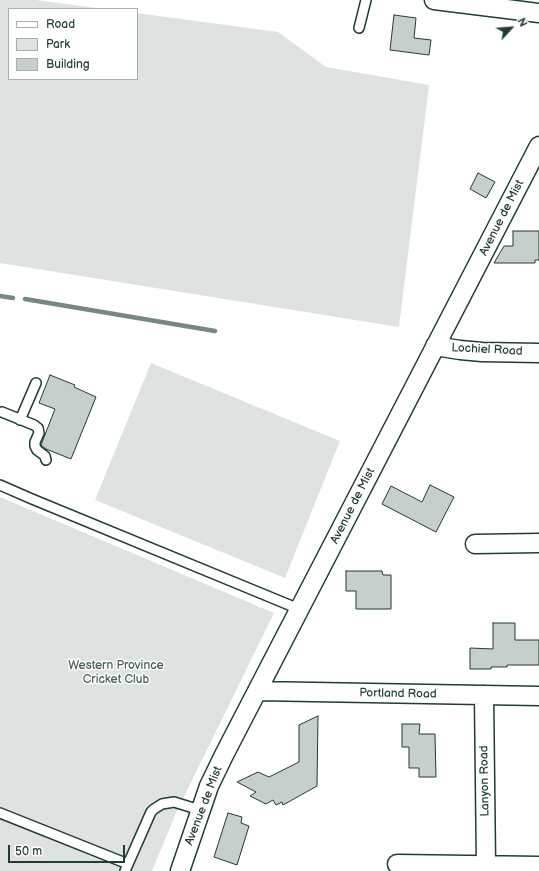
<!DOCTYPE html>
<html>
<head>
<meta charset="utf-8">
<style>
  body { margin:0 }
  #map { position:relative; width:539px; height:871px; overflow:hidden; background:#fff; font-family:"Balsamiq Sans",sans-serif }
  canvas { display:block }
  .legend { position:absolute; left:8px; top:8px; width:130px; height:72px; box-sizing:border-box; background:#fff; border:1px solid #a5b1ae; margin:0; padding:5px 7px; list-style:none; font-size:12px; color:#1f3d34 }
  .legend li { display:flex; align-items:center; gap:8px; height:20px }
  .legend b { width:20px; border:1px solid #a5b1ae }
  .north { position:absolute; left:491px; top:8px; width:40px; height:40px; -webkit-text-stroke:3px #fff; paint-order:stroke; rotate:64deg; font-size:11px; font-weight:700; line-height:16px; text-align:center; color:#1f3d34 }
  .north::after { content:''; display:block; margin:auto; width:14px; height:18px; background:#1f3d34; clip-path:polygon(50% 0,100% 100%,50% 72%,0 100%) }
  .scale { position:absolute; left:8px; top:845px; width:117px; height:18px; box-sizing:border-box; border:2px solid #1f3d34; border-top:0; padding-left:5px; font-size:12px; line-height:14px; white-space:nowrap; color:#1f3d34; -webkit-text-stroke:3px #fff; paint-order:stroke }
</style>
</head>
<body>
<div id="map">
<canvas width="539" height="871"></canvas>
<ul class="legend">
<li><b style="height:5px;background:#fff"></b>Road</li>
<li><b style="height:11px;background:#dee3e2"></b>Park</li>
<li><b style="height:11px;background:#c7cfcc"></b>Building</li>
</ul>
<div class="north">N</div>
<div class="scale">50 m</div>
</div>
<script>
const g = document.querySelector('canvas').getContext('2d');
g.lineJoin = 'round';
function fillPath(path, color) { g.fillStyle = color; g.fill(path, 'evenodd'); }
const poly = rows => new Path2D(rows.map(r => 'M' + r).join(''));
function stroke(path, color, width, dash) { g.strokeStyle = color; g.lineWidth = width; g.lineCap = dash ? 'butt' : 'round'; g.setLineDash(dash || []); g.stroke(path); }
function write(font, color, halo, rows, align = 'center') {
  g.font = font + ' "Balsamiq Sans",sans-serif'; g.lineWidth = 3; g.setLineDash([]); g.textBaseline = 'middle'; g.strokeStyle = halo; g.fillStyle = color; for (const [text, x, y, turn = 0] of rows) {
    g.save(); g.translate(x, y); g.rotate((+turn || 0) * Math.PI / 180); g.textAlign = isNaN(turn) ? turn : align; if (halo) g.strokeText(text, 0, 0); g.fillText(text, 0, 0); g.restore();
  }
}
fillPath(poly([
  [0,0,36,0,104,9,9,9,9,79,137,79,137,13,278,32,326,67,429,85,399,327,0,263],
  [151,363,340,441,285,578,95,500],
  [0,497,274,613,176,813,152,871,0,871]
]), '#dee3e2');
stroke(poly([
  [0,296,13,298],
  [25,299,215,331]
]), '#758883', 4.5);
const building = poly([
  [394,15,416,18,414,38,431,40,429,55,390,50,394,15],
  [478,173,495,182,486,198,470,189,478,173],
  [513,231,539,231,539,260,535,260,535,263,494,263,504,246,513,246,513,231],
  [50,375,75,385,74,387,96,397,71,459,46,449,41,445,55,409,39,403,50,375],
  [430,485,454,497,436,532,382,504,391,486,422,502,430,485],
  [346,571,382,571,383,575,391,575,391,609,356,609,356,591,346,591,346,571],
  [493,623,515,623,515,640,539,640,539,665,507,665,507,667,491,667,491,669,470,669,470,648,493,649,493,623],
  [318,716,317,786,283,805,282,802,276,805,273,800,266,804,250,796,256,792,237,782,258,772,269,777,299,762,299,725,318,716],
  [402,724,420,724,419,734,435,734,436,777,419,777,419,768,409,768,409,747,402,747,402,724],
  [228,813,242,817,241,823,249,826,237,865,214,857,228,813]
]);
fillPath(building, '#c7cfcc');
stroke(building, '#1f3d34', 1);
const lane = poly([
  [359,28,366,0],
  [2,412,34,425,38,428,39,433,35,442,35,446,37,450,45,456,46,460],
  [20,420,36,383],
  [0,485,32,499,299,609],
  [0,813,128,864],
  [125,871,151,812,154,809,162,804,174,802,200,810]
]);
const street = poly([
  [434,0,539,13],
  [435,346,460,350,482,352,539,353],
  [475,544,539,543],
  [257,691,539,696],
  [484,695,486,866],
  [397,864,539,866],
  [180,871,209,786,224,755,539,146]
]);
stroke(lane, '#1f3d34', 12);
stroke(street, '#1f3d34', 21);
stroke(lane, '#fff', 9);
stroke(street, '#fff', 18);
write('12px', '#1f3d34', '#fff', [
  ["Avenue de Mist",502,218,-63],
  ["Lochiel Road",487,350,3],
  ["Avenue de Mist",353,506,-63],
  ["Portland Road",398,694,1],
  ["Lanyon Road",485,781,-91],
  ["Avenue de Mist",204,806,-69]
]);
write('12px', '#455e57', '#fff', [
  ["Western Province",116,666],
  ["Cricket Club",116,680]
]);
</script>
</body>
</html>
